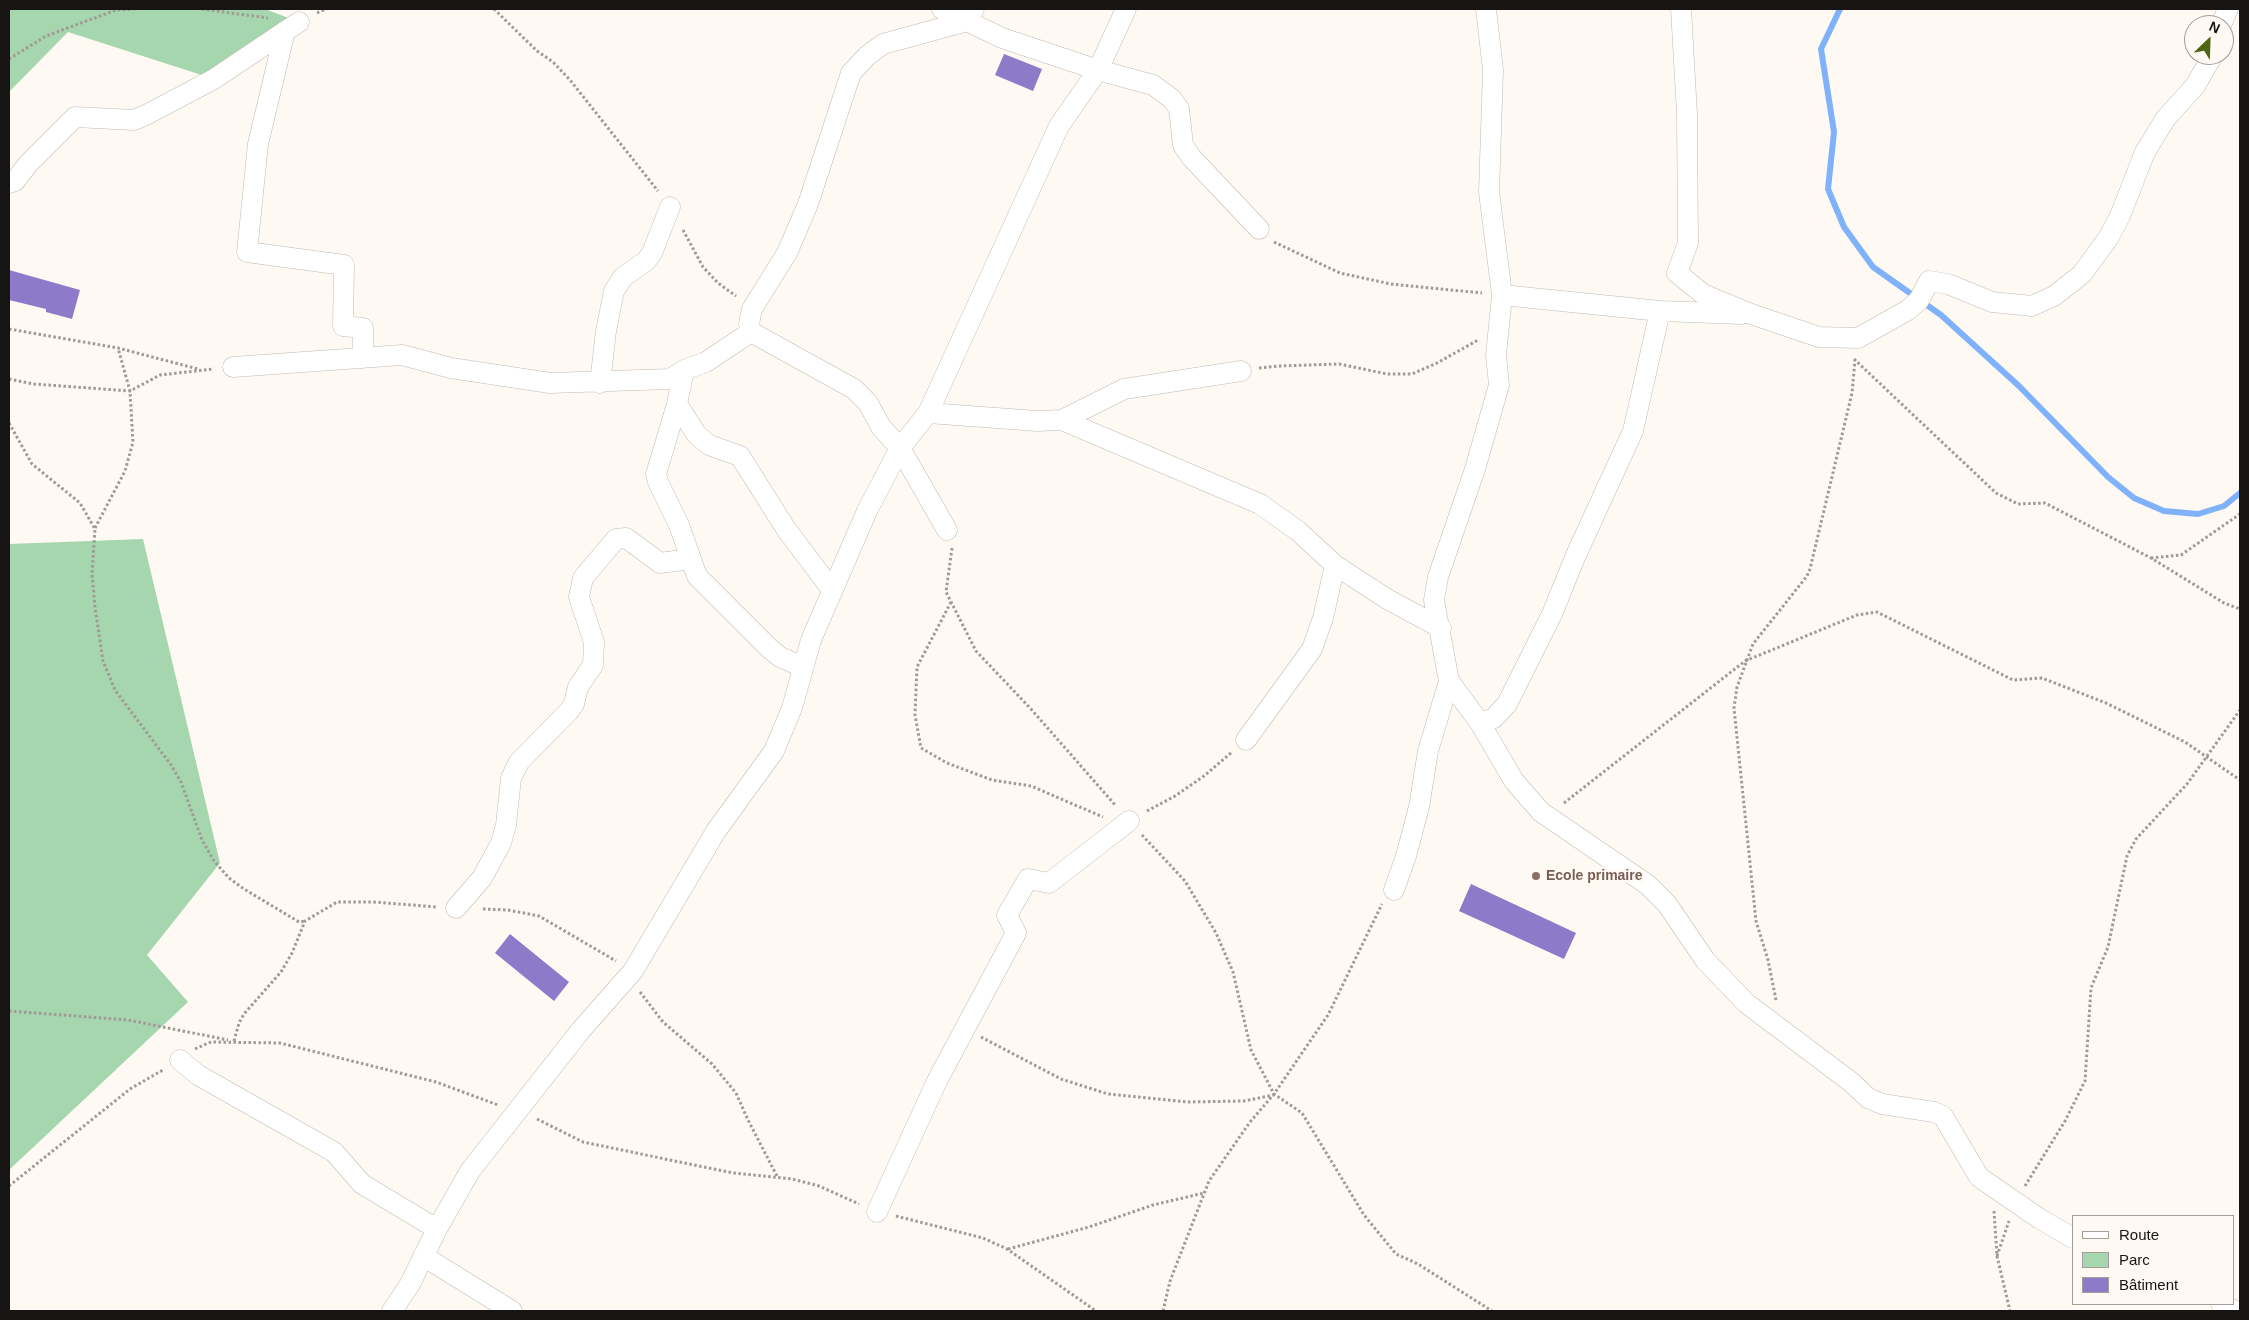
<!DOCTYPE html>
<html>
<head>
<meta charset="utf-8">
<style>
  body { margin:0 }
  #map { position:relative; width:2249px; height:1320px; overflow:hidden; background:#fff9f3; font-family:Helvetica,sans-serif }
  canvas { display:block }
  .frame { position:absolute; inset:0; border:10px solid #171513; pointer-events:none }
  .legend { position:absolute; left:2072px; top:1215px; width:162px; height:90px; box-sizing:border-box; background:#fff9f3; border:1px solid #a29e99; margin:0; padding:6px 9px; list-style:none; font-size:15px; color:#171513 }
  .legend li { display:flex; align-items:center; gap:10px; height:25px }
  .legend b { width:25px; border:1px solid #a29e99 }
  .north { position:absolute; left:2184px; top:15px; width:50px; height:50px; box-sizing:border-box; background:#fff9f3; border:1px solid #a29e99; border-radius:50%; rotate:24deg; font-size:14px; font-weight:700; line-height:20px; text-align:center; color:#171513 }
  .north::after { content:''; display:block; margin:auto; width:18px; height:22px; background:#4d6515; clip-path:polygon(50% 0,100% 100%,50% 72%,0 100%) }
</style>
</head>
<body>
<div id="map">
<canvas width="2249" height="1320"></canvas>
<div class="frame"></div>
<ul class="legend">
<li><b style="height:6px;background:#fff"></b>Route</li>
<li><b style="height:14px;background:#a5d6ad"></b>Parc</li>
<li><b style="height:14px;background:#8f7ac9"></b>Bâtiment</li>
</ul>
<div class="north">N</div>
</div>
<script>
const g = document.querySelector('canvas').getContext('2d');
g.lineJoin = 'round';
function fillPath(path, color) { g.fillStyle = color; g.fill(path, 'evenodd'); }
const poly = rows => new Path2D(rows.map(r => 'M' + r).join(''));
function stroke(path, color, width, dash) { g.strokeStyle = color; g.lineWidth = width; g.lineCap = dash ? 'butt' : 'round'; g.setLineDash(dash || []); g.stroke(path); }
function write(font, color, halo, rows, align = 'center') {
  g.font = font + ' Helvetica,sans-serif'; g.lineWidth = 5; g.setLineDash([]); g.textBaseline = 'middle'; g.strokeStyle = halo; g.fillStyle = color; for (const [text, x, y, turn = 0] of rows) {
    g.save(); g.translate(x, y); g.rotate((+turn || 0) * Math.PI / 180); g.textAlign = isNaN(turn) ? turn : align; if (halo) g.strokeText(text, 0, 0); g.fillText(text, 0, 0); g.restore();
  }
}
fillPath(poly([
  [9,9,265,9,299,22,214,79,68,32,9,92],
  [143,539,220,863,147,955,188,1002,9,1170,9,544]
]), '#a5d6ad');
stroke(poly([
  [1840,9,1821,49,1834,132,1828,189,1844,227,1873,267,1941,315,2019,386,2108,477,2134,498,2164,511,2198,514,2224,506,2240,493]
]), '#7fb2fa', 6);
fillPath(poly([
  [1004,54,1042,69,1033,91,995,75],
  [9,270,80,290,72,319,46,312,46,309,9,300],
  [1471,884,1576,933,1564,959,1459,911],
  [510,934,569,982,554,1001,495,953]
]), '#8f7ac9');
const street = poly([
  [942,9,1002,38,1098,70,1153,85,1172,99,1179,109,1183,145,1191,157,1259,229],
  [1486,9,1493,70,1489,192,1502,295,1496,355,1499,385,1475,469,1438,577,1434,600,1449,681,1480,723,1514,781,1541,812,1648,885,1667,904,1705,960,1746,1003,1851,1082,1868,1098,1882,1104,1934,1112,1943,1116,1979,1177,2040,1219,2073,1238],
  [1681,9,1687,114,1688,243,1677,273,1703,294,1751,314,1819,337,1858,338,1908,310,1919,300,1929,281,1948,284,1992,302,2032,306,2054,296,2082,274,2109,237,2120,216,2145,152,2166,118,2195,86,2213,55],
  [2221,25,2228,9],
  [285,31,258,144,247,252,344,265,343,326,363,328,363,358],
  [9,183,15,181,28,164,75,117,134,120,146,115,214,79,299,22],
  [1502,295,1660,311,1742,314],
  [751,332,749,324,752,309,787,253,808,204,851,73,867,56,883,44,967,21,974,9],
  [233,367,402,355,451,368,550,383,670,379,684,370,706,362,751,332,854,389,868,403,881,427,900,448,947,530],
  [684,370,677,404,656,474,658,482,679,525,697,576,769,648,780,657,803,667],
  [600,383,606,331,614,291,623,277,646,261,652,253,670,207],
  [677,404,697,435,709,445,740,456,786,529,832,590],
  [928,413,1037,421,1062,420,1124,389,1241,371],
  [1062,420,1260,504,1298,531,1335,565,1387,599,1441,628],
  [1480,723,1494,718,1507,704,1552,614,1576,555,1633,431,1660,311],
  [1246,740,1312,649,1323,618,1335,565],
  [1394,890,1406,856,1419,807,1428,751,1449,681],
  [456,908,482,878,501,843,506,825,511,778,519,762,569,711,574,704,578,687,593,665,594,642,579,597,583,578,616,539,626,538,660,563,690,559],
  [180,1060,198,1075,334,1152,362,1184,437,1229],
  [877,1212,937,1081,1016,933,1007,915,1028,879,1049,883,1129,821],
  [423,1256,512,1311],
  [2221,1304,2236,1311],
  [392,1311,410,1284,437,1229,470,1171,581,1030,633,971,716,831,774,751,792,708,811,640,867,511,900,448,928,413,1059,126,1098,70,1126,9]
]);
stroke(street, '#bfbab3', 21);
stroke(poly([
  [202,9,268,18],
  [494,9,537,51,553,62,570,80,658,191],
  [317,13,326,9],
  [9,59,46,36,116,10,135,9],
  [683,230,703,267,718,283,736,296],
  [1274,242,1340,273,1391,284,1482,293],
  [9,329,118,348,198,369],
  [1854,359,1996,493,2018,504,2045,503,2151,558,2224,603,2240,609],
  [1259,368,1279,366,1339,364,1387,374,1412,374,1437,363,1478,340],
  [9,379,34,384,130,391,160,375,213,369],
  [9,423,32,464,80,503,95,529,92,574,95,607,103,661,115,690,171,765,181,782,202,840,214,861,229,878,244,889,299,922,305,921],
  [95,528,125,471,133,442,130,391,118,348],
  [952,548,946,592,976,651,1031,709,1116,806],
  [2151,558,2181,555,2240,514],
  [951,602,917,667,915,715,921,748,947,763,992,780,1031,786,1103,817],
  [1564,803,1745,661,1857,615,1877,612,2013,680,2042,678,2106,703,2185,742,2240,780],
  [1147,811,1175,796,1204,776,1232,752],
  [1142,835,1185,881,1216,933,1233,972,1251,1050,1274,1094,1302,1113,1364,1215,1396,1254,1418,1264,1492,1311],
  [483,909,508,910,539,916,616,961],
  [640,992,663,1022,712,1064,736,1093,748,1120,778,1178],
  [1776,1000,1768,960,1756,921,1734,708,1737,687,1753,644,1807,576,1810,569,1852,393,1855,360],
  [9,1011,128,1020,228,1040],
  [981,1037,1061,1079,1108,1094,1187,1102,1244,1101,1274,1095],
  [234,1041,239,1023,244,1014,281,972,292,953,305,921,337,902,374,902,437,907],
  [195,1049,211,1042,280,1043,436,1082,498,1105],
  [537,1119,583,1142,733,1173,792,1179,819,1186,859,1204],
  [9,1186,130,1089,163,1070],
  [2025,1186,2065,1121,2085,1081,2091,988,2108,947,2127,856,2136,839,2187,784,2240,710],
  [1994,1211,1997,1256,2010,1311],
  [896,1216,983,1238,1007,1249,1096,1311],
  [1008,1249,1089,1227,1153,1205,1204,1193],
  [1997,1256,2009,1221],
  [1163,1311,1170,1281,1209,1181,1250,1122,1274,1094,1328,1015,1382,904]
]), '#9f9a96', 3, [2.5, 2.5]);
stroke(street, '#fff', 20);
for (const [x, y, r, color] of [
  [1536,876,5,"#8d6e63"]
]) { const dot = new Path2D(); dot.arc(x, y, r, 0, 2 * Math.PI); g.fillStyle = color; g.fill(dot); stroke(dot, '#fff9f3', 2); }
write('bold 14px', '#785e54', '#fff9f3', [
  ["Ecole primaire",1546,876]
], 'left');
</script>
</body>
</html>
